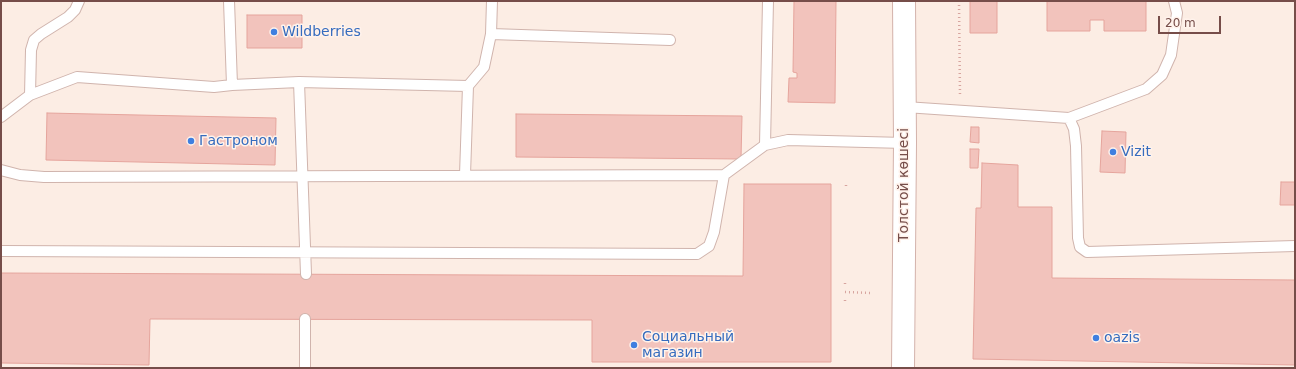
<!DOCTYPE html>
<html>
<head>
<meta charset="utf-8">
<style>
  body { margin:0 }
  #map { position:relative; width:1296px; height:369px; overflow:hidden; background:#fcede4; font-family:"DejaVu Sans",sans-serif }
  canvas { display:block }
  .frame { position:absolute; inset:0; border:2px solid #764d49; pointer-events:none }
  .scale { position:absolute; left:1158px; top:16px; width:63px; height:18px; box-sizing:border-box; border:2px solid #764d49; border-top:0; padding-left:5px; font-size:12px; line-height:14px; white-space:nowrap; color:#764d49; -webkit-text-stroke:3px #fff2eb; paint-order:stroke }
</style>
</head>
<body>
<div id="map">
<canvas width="1296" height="369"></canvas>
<div class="frame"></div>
<div class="scale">20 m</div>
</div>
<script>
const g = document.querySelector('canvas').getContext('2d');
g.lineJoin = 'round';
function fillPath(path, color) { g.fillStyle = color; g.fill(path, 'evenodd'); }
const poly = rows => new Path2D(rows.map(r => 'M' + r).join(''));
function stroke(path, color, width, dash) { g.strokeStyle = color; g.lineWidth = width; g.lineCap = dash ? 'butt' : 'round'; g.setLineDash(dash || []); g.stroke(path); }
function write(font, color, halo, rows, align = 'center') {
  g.font = font + ' "DejaVu Sans",sans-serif'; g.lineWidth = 3; g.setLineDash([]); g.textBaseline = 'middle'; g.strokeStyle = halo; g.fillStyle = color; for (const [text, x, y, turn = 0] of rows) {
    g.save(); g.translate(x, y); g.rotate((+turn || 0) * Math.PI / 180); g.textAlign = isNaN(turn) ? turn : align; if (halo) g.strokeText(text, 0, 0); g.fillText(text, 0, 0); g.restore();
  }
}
const building = poly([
  [794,1,836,1,835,103,788,102,789,78,797,78,797,73,793,72,794,1],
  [970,1,997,1,997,33,970,33,970,1],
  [1047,1,1146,1,1146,31,1104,31,1104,20,1090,20,1090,31,1047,31,1047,1],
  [247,15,302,15,302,48,247,48,247,15],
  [47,113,276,118,275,165,46,160,47,113],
  [516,114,742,116,741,159,516,157,516,114],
  [971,127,979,127,979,143,970,142,971,127],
  [1102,131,1126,132,1125,173,1100,172,1102,131],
  [970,149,979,149,978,168,970,168,970,149],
  [982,163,1018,165,1018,207,1052,207,1052,278,1295,280,1295,365,973,359,976,208,981,208,982,163],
  [1281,182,1295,182,1295,205,1280,205,1281,182],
  [744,184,831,184,831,362,592,362,592,320,150,319,149,365,1,363,1,273,743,276,744,184]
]);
fillPath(building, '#f2c3bc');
stroke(building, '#e5a49c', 1);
const lane = poly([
  [491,34,670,40],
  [299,82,468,86],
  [232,85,299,82,306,274],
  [30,95,31,50,34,40,41,34,68,17,75,10,79,1],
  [905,107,1069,118,1074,129,1076,146,1078,238,1080,247,1087,252,1295,246],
  [1,117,30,95,77,77,214,87,232,85,229,1],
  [1069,118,1146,89,1162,75,1171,55,1177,13,1174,1],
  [765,145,768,1],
  [1,170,20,175,44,177,724,175],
  [465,175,468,86,484,67,491,34,492,1],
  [1,251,697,254,709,246,714,232,724,175,765,145,788,140,905,143],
  [305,319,305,368]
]);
const secondary = poly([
  [903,368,905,143,904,1]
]);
stroke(lane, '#d0b4ad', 12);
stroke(secondary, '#d3b2ab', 24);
stroke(poly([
  [959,1,960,96],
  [846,186,846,183],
  [845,284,845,282],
  [845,292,871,293],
  [845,301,845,300]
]), '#d7a59f', 2.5, [1, 3]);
stroke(lane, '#fff', 10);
stroke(secondary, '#fff', 22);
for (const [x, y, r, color] of [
  [274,32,4,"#3f7fe0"],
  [191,141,4,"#3f7fe0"],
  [1113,152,4,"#3f7fe0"],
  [1096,338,4,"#3f7fe0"],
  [634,345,4,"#3f7fe0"]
]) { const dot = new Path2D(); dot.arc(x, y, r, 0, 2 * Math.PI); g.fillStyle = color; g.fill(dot); stroke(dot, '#fff2eb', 1.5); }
write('14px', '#366cbe', '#fff2eb', [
  ["Wildberries",282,32],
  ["Гастроном",199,141],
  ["Vizit",1121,152],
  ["Социальный",642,337],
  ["магазин",642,353],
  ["oazis",1104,338]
], 'left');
write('14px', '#764d49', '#fff2eb', [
  ["Толстой көшесі",904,185,-90]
]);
</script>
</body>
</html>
